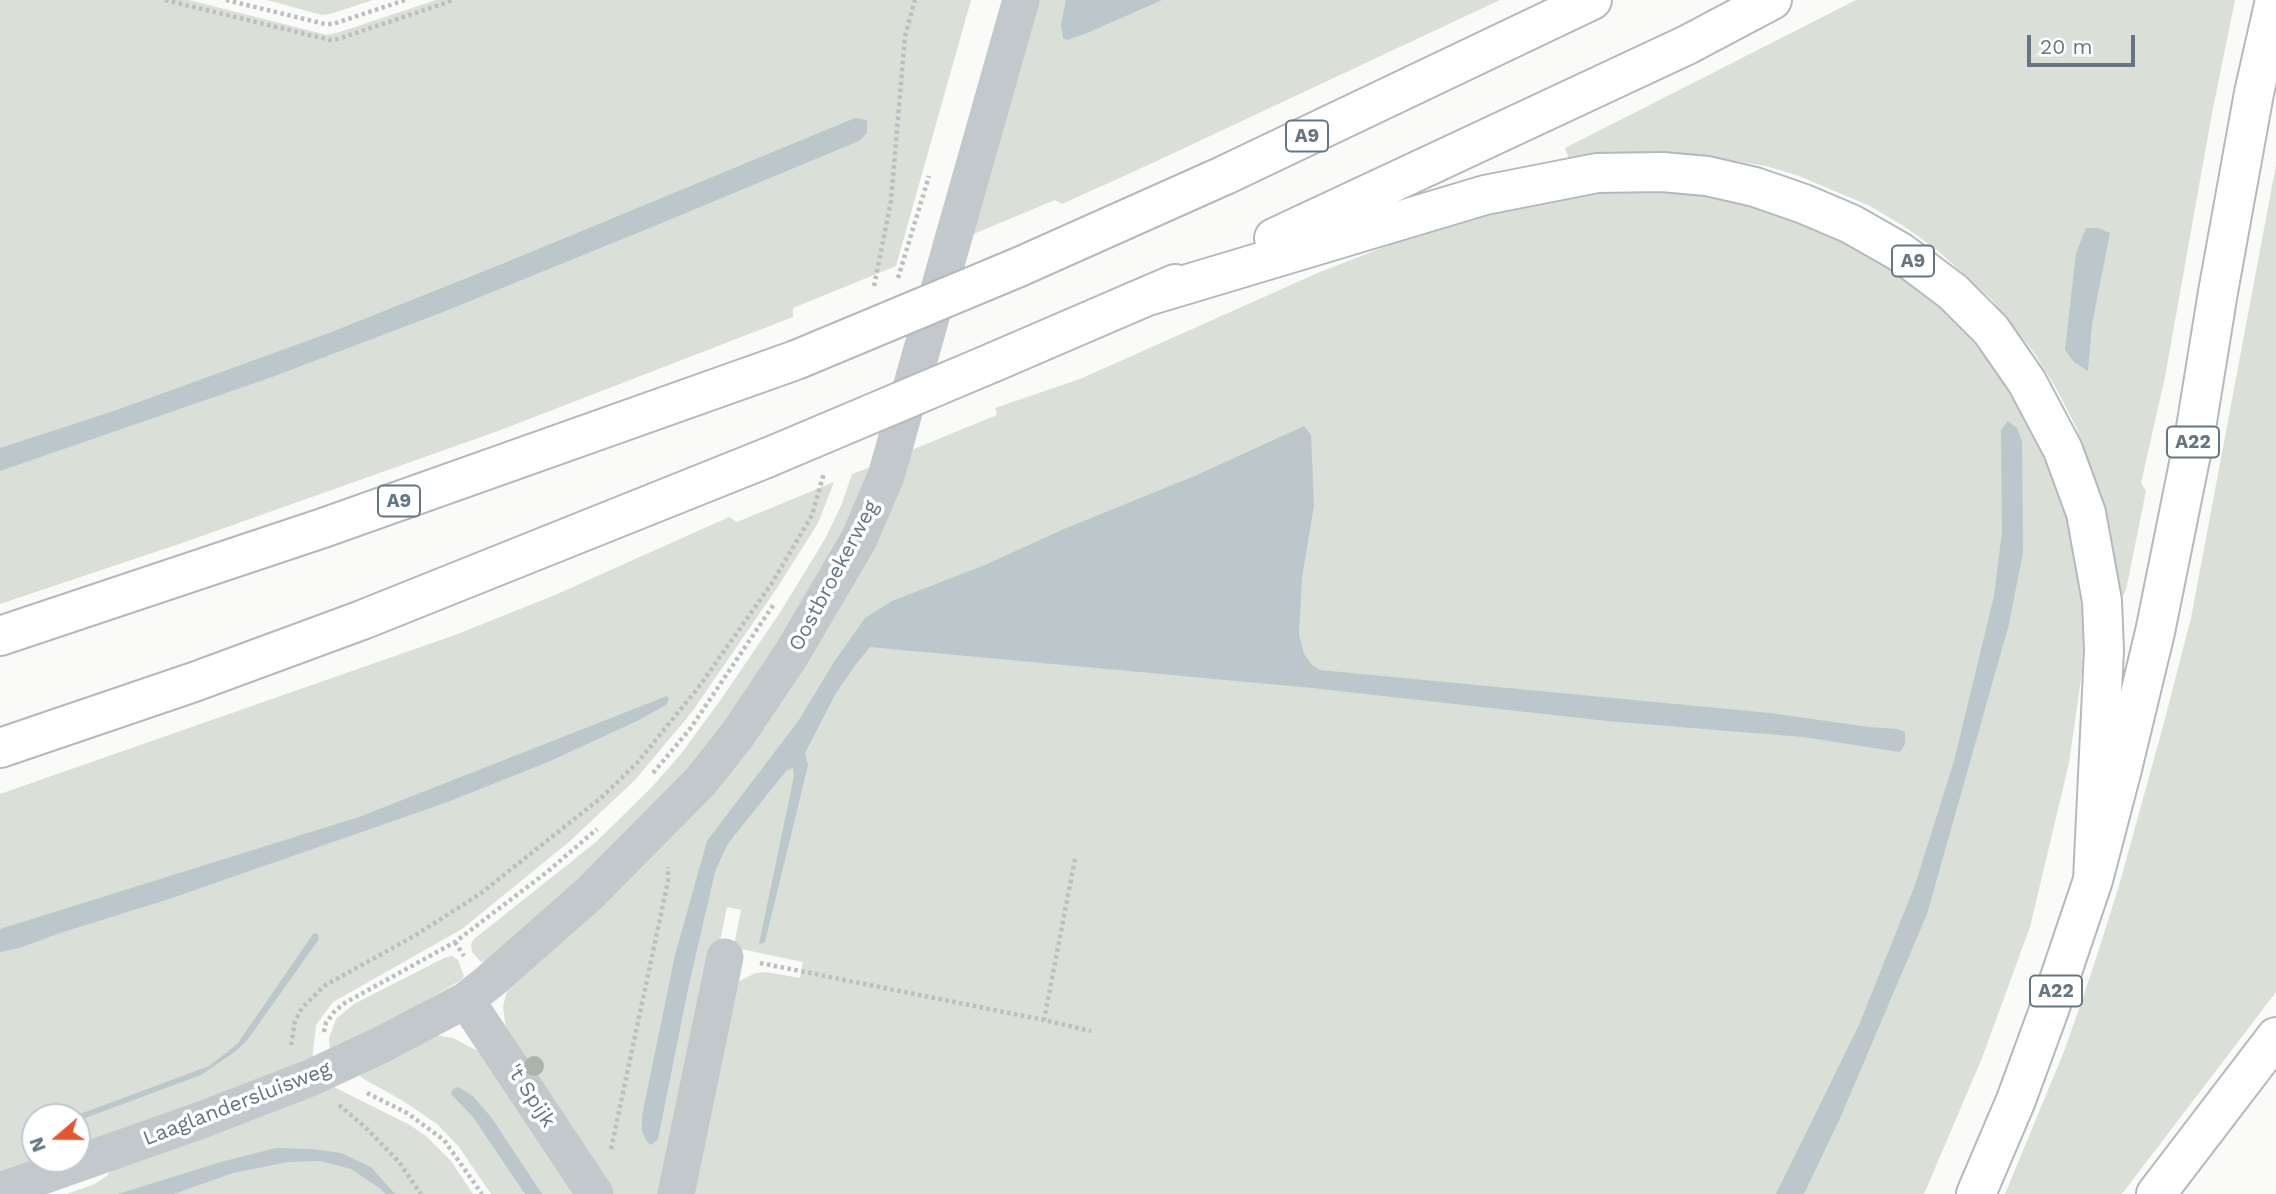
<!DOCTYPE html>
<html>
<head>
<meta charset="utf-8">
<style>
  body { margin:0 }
  #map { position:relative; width:2276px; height:1194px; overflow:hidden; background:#fafaf8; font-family:"Work Sans",sans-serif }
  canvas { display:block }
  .north { position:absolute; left:21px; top:1103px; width:70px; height:70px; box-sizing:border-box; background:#fff; border:2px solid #c1c8cd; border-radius:50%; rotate:250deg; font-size:19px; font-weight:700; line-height:28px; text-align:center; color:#657683 }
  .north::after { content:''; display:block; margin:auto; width:24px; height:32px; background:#e4572e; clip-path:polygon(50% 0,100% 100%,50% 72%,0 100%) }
  .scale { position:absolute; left:2027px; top:35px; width:108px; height:32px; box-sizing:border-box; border:4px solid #657683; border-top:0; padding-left:9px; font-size:21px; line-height:24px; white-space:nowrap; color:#657683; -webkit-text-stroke:5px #fff; paint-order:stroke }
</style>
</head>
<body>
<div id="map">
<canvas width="2276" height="1194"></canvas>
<div class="north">N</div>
<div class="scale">20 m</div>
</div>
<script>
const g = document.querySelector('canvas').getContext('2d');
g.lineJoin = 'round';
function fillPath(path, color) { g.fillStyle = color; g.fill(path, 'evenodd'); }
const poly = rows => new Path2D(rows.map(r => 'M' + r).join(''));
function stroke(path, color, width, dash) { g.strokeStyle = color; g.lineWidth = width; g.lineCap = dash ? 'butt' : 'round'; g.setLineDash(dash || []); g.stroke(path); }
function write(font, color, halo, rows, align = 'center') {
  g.font = font + ' "Work Sans",sans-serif'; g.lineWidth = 7; g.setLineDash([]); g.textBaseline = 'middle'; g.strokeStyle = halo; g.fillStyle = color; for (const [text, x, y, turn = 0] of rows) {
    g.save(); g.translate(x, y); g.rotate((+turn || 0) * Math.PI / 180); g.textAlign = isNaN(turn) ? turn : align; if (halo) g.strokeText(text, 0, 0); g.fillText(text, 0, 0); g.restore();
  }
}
fillPath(poly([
  [0,0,189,0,327,35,340,32,436,0,971,0,896,266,793,308,793,317,498,431,182,543,0,604],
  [267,0,373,0,330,14,322,15],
  [1036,0,1500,0,1146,166,1062,204,1055,200,971,235],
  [1856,0,2235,0,2212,113,2165,377,2141,483,2146,491,2126,590,2122,598,2117,600,2109,537,2111,531,2076,427,2056,388,2035,354,1992,300,1937,250,1905,227,1870,206,1799,176,1766,166,1697,155,1657,152,1616,153,1569,159,1565,148],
  [2276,165,2276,992,2122,1194,2005,1194,2065,1049,2093,968,2118,889,2162,730,2191,618],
  [1657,187,1778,207,1905,271,1999,365,2064,492,2082,586,2084,632,2084,658,2069,763,2030,927,1982,1058,1924,1194,685,1194,735,983,756,973,766,972,800,978,803,962,736,948,734,945,741,910,727,907,668,1194,613,1194,506,1031,503,1006,508,988,610,895,909,451,997,415,995,408,1080,379,1320,272,1441,225,1556,195],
  [876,465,857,509,786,636,695,765,609,855,487,961,481,962,472,952,471,944,474,939,596,842,652,787,680,755,722,698,781,611,825,539,841,506,852,474],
  [834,482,818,523,779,585,692,712,635,780,569,842,462,929,333,1002,316,1025,312,1062,77,1146,77,1117,35,1117,35,1159,39,1159,0,1172,0,794,455,635,555,595,729,517,737,522],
  [452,956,458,960,464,976,461,980,359,1040,330,1050,329,1038,336,1019,354,1004,444,958],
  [434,1035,453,1038,478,1051,577,1194,491,1194,459,1147,437,1124,403,1101,362,1078,359,1074],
  [334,1087,410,1125,426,1136,451,1161,473,1194,67,1194,95,1184,107,1176,112,1168]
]), '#dadfd7');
fillPath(poly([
  [1066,0,1162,0,1085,34,1067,40,1063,38,1061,25],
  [855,118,867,120,867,133,859,141,652,227,443,312,272,377,0,471,0,448,114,411,329,333,502,264],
  [2086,228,2098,228,2110,233,2092,324,2088,371,2074,362,2065,350,2076,253],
  [2008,421,2017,428,2022,441,2023,552,2009,624,1927,914,1841,1116,1804,1194,1776,1194,1859,1025,1915,885,1954,761,1994,596,2002,532,2001,430],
  [1304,426,1311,435,1314,505,1302,578,1299,634,1304,654,1312,665,1320,670,1770,713,1869,727,1898,729,1905,732,1905,744,1900,752,1803,737,1607,721,1312,688,870,647,856,664,836,693,805,753,808,765,765,942,759,944,794,776,793,768,786,771,742,826,727,845,715,872,688,989,658,1139,651,1145,646,1140,642,1131,642,1116,675,955,707,841,799,720,834,662,865,618,892,601,985,565,1064,529,1197,475],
  [667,696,669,699,666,705,637,721,548,762,445,803,169,899,63,932,19,948,0,952,0,929,359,817],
  [317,933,319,939,248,1039,236,1051,201,1075,77,1121,77,1117,72,1117,209,1066,226,1053,238,1043,313,934],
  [458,1087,473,1096,491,1117,542,1194,525,1194,473,1117,451,1094,453,1089],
  [276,1148,312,1149,341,1153,371,1167,395,1194,385,1194,381,1189,351,1169,320,1161,288,1162,233,1173,174,1194,118,1194,221,1162]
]), '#bbc7cb');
const highway = poly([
  [1274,238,1687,45,1772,0],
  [1019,267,1225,175,1592,0],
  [1151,295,1485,195,1597,173,1662,172,1707,176,1755,187,1804,204,1851,224,1900,252,1953,292,1991,330,2027,382,2063,450,2086,513,2102,601,2104,650,2093,880],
  [994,362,1175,284],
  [0,636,323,528,796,360],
  [0,748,194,682,362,620,769,457],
  [1976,1194,2016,1100,2049,1010,2093,880,2122,769,2155,632,2195,434,2218,292,2254,93,2275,0],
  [2156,1194,2276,1037]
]);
stroke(highway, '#b4b9bd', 42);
stroke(poly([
  [165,0,330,40,338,39,454,0],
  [226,0,325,24,333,24,405,0],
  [898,278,929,176],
  [874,286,891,201,905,36,915,0],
  [653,773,690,729,774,604],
  [1075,859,1044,1020,1091,1031],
  [455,942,464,956],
  [760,963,1044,1020],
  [324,1032,326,1023,334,1012,343,1004,455,942,547,872,597,829],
  [291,1045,295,1021,302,1008,324,986,414,936,480,894,602,797,637,763,698,688,772,583,812,515,824,473],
  [367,1093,407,1113,444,1140,482,1194],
  [339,1105,366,1128,399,1162,421,1194],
  [611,1149,668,881,668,867]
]), '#bbbfc2', 4.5, [3.5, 3.5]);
stroke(poly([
  [466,1000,595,1194],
  [0,1191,204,1119,310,1078,381,1045,466,1000,489,982,589,894,701,781,738,734,791,655,859,539,886,476,1021,0],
  [676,1194,725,957]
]), '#c3c8cc', 37);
stroke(highway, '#fff', 38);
const highwayBridge = poly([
  [796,360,1019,267],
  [769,457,994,362]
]);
stroke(highwayBridge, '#b4b9bd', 42, []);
stroke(highwayBridge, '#fff', 38);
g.fillStyle = '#aab4a7';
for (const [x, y] of [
  [534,1066]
]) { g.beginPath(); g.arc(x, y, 10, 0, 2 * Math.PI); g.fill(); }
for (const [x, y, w] of [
  [1307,136,42],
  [1913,261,42],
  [2193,442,52],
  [399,501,42],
  [2056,991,52]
]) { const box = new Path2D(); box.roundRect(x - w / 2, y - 15.5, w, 31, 5); g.fillStyle = '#fff'; g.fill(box); stroke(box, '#657683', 2); }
write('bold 19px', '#657683', null, [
  ["A9",1307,136],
  ["A9",1913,261],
  ["A22",2193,442],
  ["A9",399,501],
  ["A22",2056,991]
]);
write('21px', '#657683', '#fff', [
  ["Oostbroekerweg",834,576,-62],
  ["'t Spijk",531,1096,57],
  ["Laaglandersluisweg",237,1104,-21]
]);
</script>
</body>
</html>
